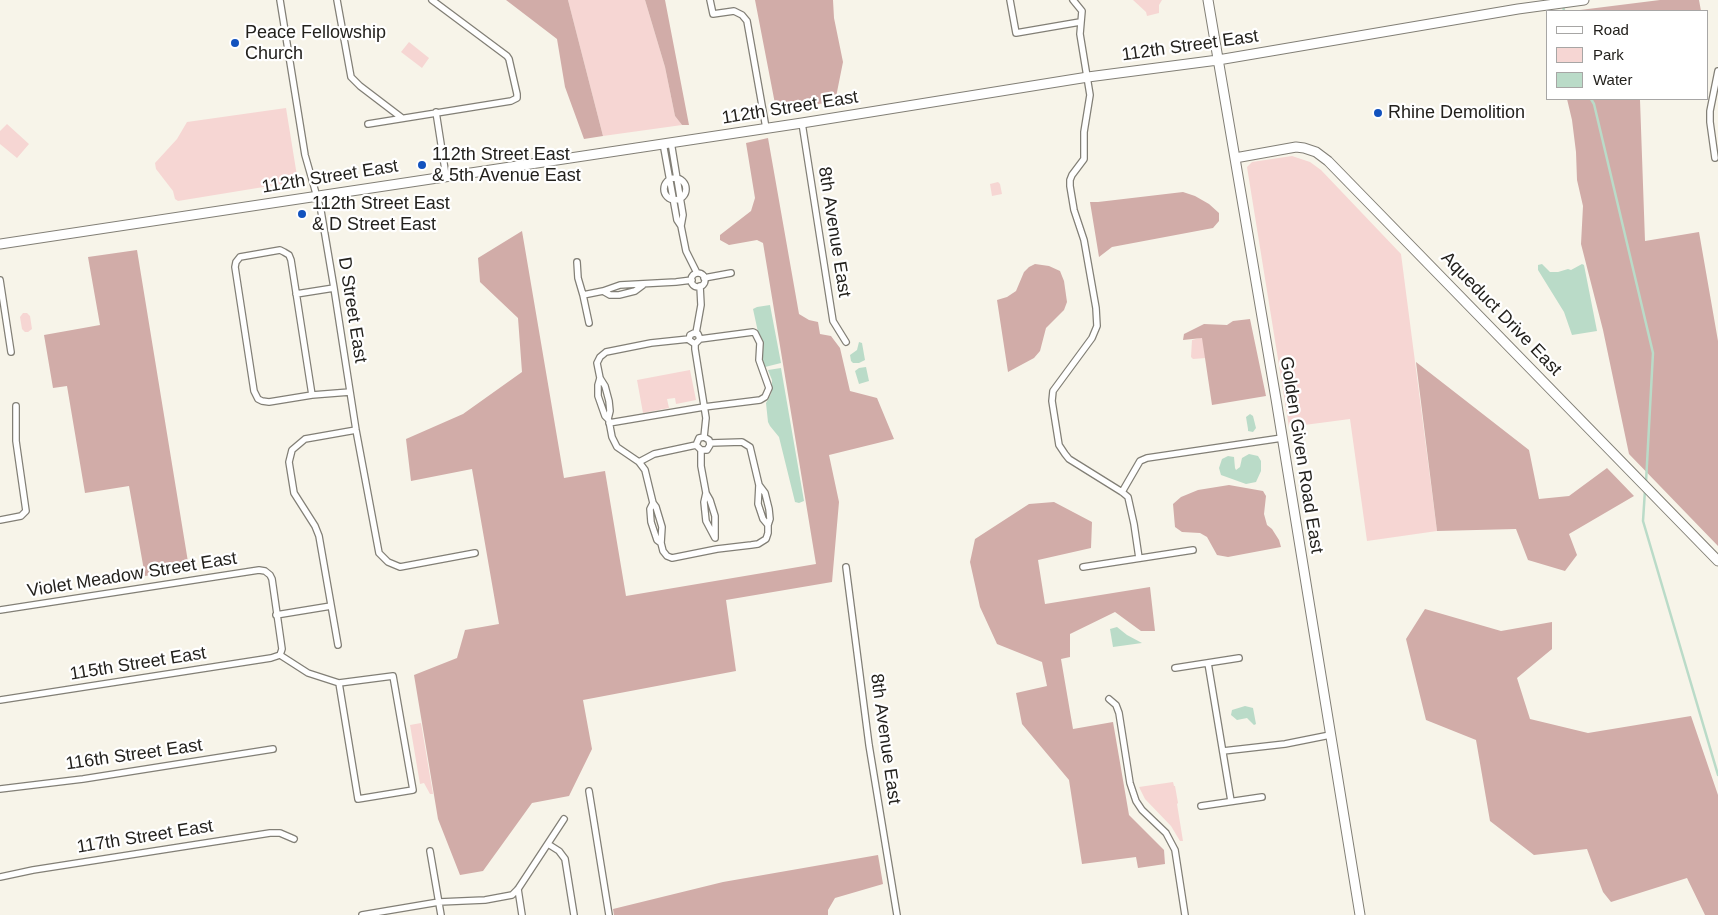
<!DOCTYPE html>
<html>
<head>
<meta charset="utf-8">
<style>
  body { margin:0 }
  #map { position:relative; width:1718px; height:915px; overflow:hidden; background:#f7f4e9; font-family:Arial,sans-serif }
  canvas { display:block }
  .legend { position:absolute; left:1546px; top:10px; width:162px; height:90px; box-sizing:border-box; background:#fff; border:1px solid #a7a6a5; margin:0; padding:6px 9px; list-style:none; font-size:15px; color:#23211d }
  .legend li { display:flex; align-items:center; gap:10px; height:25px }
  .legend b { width:25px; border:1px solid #a7a6a5 }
</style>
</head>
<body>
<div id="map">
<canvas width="1718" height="915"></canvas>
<ul class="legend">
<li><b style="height:6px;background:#fff"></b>Road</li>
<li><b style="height:14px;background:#f6d6d3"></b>Park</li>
<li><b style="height:14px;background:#badbc8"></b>Water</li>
</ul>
</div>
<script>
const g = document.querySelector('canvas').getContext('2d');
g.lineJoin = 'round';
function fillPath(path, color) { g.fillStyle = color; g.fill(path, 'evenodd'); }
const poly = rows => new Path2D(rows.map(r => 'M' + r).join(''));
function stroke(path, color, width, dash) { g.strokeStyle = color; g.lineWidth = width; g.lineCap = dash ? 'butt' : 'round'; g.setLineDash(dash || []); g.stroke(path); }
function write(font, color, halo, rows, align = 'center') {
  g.font = font + ' Arial,sans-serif'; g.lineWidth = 4.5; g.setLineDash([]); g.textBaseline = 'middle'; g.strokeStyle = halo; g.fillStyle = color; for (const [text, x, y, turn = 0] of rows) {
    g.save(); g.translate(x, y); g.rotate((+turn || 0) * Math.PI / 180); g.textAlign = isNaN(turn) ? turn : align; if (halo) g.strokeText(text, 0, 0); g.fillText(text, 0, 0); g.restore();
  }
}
fillPath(poly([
  [568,0,645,0,665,67,675,116,682,125,603,136],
  [1133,0,1162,0,1159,5,1159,13,1147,16,1146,12],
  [409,42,429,58,422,68,401,52],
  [286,108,297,176,294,182,178,201,175,199,173,191,156,169,155,163,177,139,187,122],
  [7,124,29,144,17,158,0,144,0,131],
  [1292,156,1310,162,1321,170,1401,254,1437,531,1367,541,1350,419,1289,427,1247,167,1252,162],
  [998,182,1000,184,1002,194,992,196,990,184],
  [23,313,27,313,30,316,32,329,28,332,25,332,22,329,20,317],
  [1204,337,1206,358,1193,359,1191,357,1192,340],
  [690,370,696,400,676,404,675,398,667,399,669,408,643,413,637,380],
  [421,723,433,794,430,794,424,783,420,784,410,725],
  [1173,782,1174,786,1175,786,1178,803,1177,804,1183,841,1180,841,1171,826,1145,799,1139,787]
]), '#f6d6d3');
fillPath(poly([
  [506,0,568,0,603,136,584,139,565,87,557,39],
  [645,0,665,0,689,125,682,125,675,116,665,67],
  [755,0,833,0,834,18,843,62,835,102,776,109],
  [1660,0,1699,0,1701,11,1572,11],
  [1567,99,1646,99,1640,100,1645,241,1699,232,1718,341,1718,546,1629,454,1603,330,1581,244,1583,206,1577,180,1576,152,1572,120],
  [768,138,799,314,809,320,818,322,820,334,831,336,840,348,850,391,877,398,894,439,829,455,839,502,832,582,726,600,736,671,583,700,592,749,569,796,532,803,483,871,460,875,438,819,414,675,457,658,465,630,499,624,472,469,411,481,406,439,463,414,522,372,518,318,480,282,478,258,522,231,564,478,605,471,626,596,816,564,763,243,757,240,729,245,720,240,720,235,751,211,755,198,746,143],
  [1183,192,1195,196,1209,204,1219,213,1219,221,1213,228,1112,247,1099,257,1090,202,1098,202],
  [137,250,189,568,145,576,129,486,85,493,67,386,53,388,44,335,100,325,88,257],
  [1035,264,1049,266,1060,271,1064,281,1067,302,1064,310,1046,328,1040,351,1034,358,1008,372,997,300,1007,297,1016,291,1024,272,1029,267],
  [1250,319,1266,396,1212,405,1202,338,1183,340,1184,334,1204,324,1227,325,1233,321],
  [1416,362,1529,450,1539,499,1569,496,1607,468,1634,496,1569,534,1577,555,1565,571,1528,560,1516,529,1437,531],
  [1229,485,1263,491,1266,496,1264,514,1267,525,1272,529,1279,540,1281,547,1228,557,1217,555,1207,537,1200,533,1182,532,1175,527,1173,504,1181,497,1198,490],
  [1054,502,1092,522,1091,548,1038,560,1045,604,1150,587,1155,631,1141,631,1115,612,1070,634,1070,657,1061,659,1073,729,1113,722,1129,815,1164,850,1165,864,1138,868,1136,857,1082,864,1069,780,1022,724,1016,693,1047,686,1042,662,997,644,980,607,970,562,975,539,1029,504],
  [1425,609,1501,631,1552,622,1552,649,1517,678,1530,719,1588,733,1691,716,1718,795,1718,915,1705,915,1687,878,1611,902,1603,892,1587,849,1534,855,1490,821,1476,740,1426,720,1406,639],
  [878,855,883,884,835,898,828,910,828,915,614,915,613,909,723,882]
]), '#d1aca8');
fillPath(poly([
  [1542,264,1550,272,1558,272,1568,269,1571,270,1582,264,1584,265,1597,331,1572,335,1564,312,1538,270,1538,265],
  [770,305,781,363,765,367,762,357,763,341,758,332,753,309,757,307],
  [859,342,862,343,865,360,859,363,853,363,851,361,850,355,857,350],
  [866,367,869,381,859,384,855,371,859,368],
  [781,368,804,501,799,503,795,502,779,437,770,426,768,422,766,403,771,394,772,389,772,380,768,370],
  [1250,414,1253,416,1256,428,1253,432,1248,431,1248,429,1246,417],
  [1249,454,1258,456,1261,461,1261,471,1256,482,1246,484,1221,475,1219,468,1222,459,1228,456,1234,457,1235,468,1236,470,1240,467,1242,458],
  [1117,627,1127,635,1142,643,1113,647,1110,629],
  [1245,706,1253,708,1256,724,1254,725,1247,718,1237,720,1231,715,1232,710]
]), '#badbc8');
stroke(poly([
  [1563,4,1564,11],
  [1591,99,1594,104,1653,353,1646,482],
  [1645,490,1643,521,1718,775]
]), '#badbc8', 2.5);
const street = poly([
  [280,0,305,155,321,211,334,288,356,430,379,553,388,562,400,567,475,553],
  [337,0,351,77,360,86,402,118],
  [710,0,713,14,734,11,742,15,747,21,766,128],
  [1010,0,1016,33,1080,22],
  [1073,0,1082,11,1080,34,1090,95,1084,132,1084,159,1072,175,1070,180,1070,186,1074,210,1084,240,1096,308,1097,326,1092,338,1053,391,1052,401,1059,445,1065,454,1069,459,1122,492,1128,497,1134,524,1139,558],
  [436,112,446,176],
  [802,123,833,321,846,342],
  [368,124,511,101,517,98,517,94,509,59,507,56,432,0],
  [663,143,677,220,681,226,683,215,671,142],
  [1715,158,1710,122,1710,111,1718,71],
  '664 189a11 11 0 1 1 22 0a11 11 0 1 1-22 0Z',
  [681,226,686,251,697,273],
  [577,262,578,278,583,295,589,323],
  '691 280a7 7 0 1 1 14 0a7 7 0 1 1-14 0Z',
  [704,278,731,273],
  [0,280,11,352],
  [643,285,635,291,619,295,610,295,603,291,620,285,676,282,692,280],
  [296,294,334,288],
  [583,295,603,291],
  [696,333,701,305,700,286],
  [695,344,689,340,690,335,694,333,698,334,700,339,695,344,695,349,706,418,704,437],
  [600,378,598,385,598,396,605,416,608,419,610,411,609,401,605,386,600,378,597,363,600,357,606,352,651,343,689,339],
  [312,395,291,260,289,255,284,252,280,250,240,257,236,262,235,267,254,391,258,399,262,401,269,402,312,395,350,392],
  [609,421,612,437,617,447,639,462,645,470,653,503,656,507,662,527,661,543,657,540,651,522,650,509,653,503],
  [609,423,704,407,760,400,765,397,769,388,759,360,760,343,755,333,753,332,700,339],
  [710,443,742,442,750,447,759,485,758,504,763,519,768,525,770,519,769,509,765,493,759,485],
  [701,450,707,450,710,445,709,440,704,437,699,438,696,445,701,450,701,466,706,493,710,500,715,516,715,538,706,521,704,502,706,493],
  [639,462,654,454,696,445],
  [1122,492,1140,461,1147,458,1282,438],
  [0,520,21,516,26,511,16,441,16,406],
  [661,543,663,551,667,556,672,558,717,549,751,545,758,544,766,539,768,533,768,525],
  [846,567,869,745,897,915],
  [1083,567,1193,550],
  [0,610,259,570,265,571,270,575,272,579,282,649,280,655],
  [276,615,331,606],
  [338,645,319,536,315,526,294,493,289,462,292,450,305,439,356,430],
  [280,655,308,673,339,683,393,676,413,790,358,799,339,683],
  [1208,663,1231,801],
  [1175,668,1239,658],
  [1109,699,1116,705,1119,713,1130,783,1136,801,1142,810,1166,833,1175,850,1185,915],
  [0,700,271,658,280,655],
  [1223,751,1285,744,1330,735],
  [0,789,83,779,273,749],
  [589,791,609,915],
  [1201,806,1262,797],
  [548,844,559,851,565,859,574,915],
  [430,851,441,915],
  [0,877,33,870,270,833,280,833,294,839],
  [518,889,522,915],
  [362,915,439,902,485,900,512,895,518,889,564,819]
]);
const secondary = poly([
  [1208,0,1276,399,1360,915],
  [1235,158,1296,147,1304,148,1316,152,1328,161,1718,561],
  [0,244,802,123,1088,77,1218,60,1518,9,1584,0]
]);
stroke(street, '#827f76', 8);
stroke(secondary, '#827f76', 11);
stroke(street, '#fff', 5.5);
stroke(secondary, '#fff', 9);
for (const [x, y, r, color] of [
  [235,43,5,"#1252be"],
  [1378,113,5,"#1252be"],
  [422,165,5,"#1252be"],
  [302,214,5,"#1252be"]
]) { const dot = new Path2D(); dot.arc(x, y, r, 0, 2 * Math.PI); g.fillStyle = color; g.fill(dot); stroke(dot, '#fff', 2); }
write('18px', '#23211d', '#fff', [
  ["Peace Fellowship",245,33],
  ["Church",245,54],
  ["Rhine Demolition",1388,113],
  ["112th Street East",432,155],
  ["& 5th Avenue East",432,176],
  ["112th Street East",312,204],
  ["& D Street East",312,225]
], 'left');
write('18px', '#23211d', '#fff', [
  ["112th Street East",1190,46,-8],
  ["112th Street East",790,108,-9],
  ["112th Street East",330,177,-9],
  ["8th Avenue East",834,232,81],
  ["D Street East",352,310,81],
  ["Aqueduct Drive East",1501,314,46],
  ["Golden Given Road East",1301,455,81],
  ["Violet Meadow Street East",132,575,-9],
  ["115th Street East",138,664,-9],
  ["8th Avenue East",885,739,82],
  ["116th Street East",134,755,-8],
  ["117th Street East",145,837,-9]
]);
</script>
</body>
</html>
